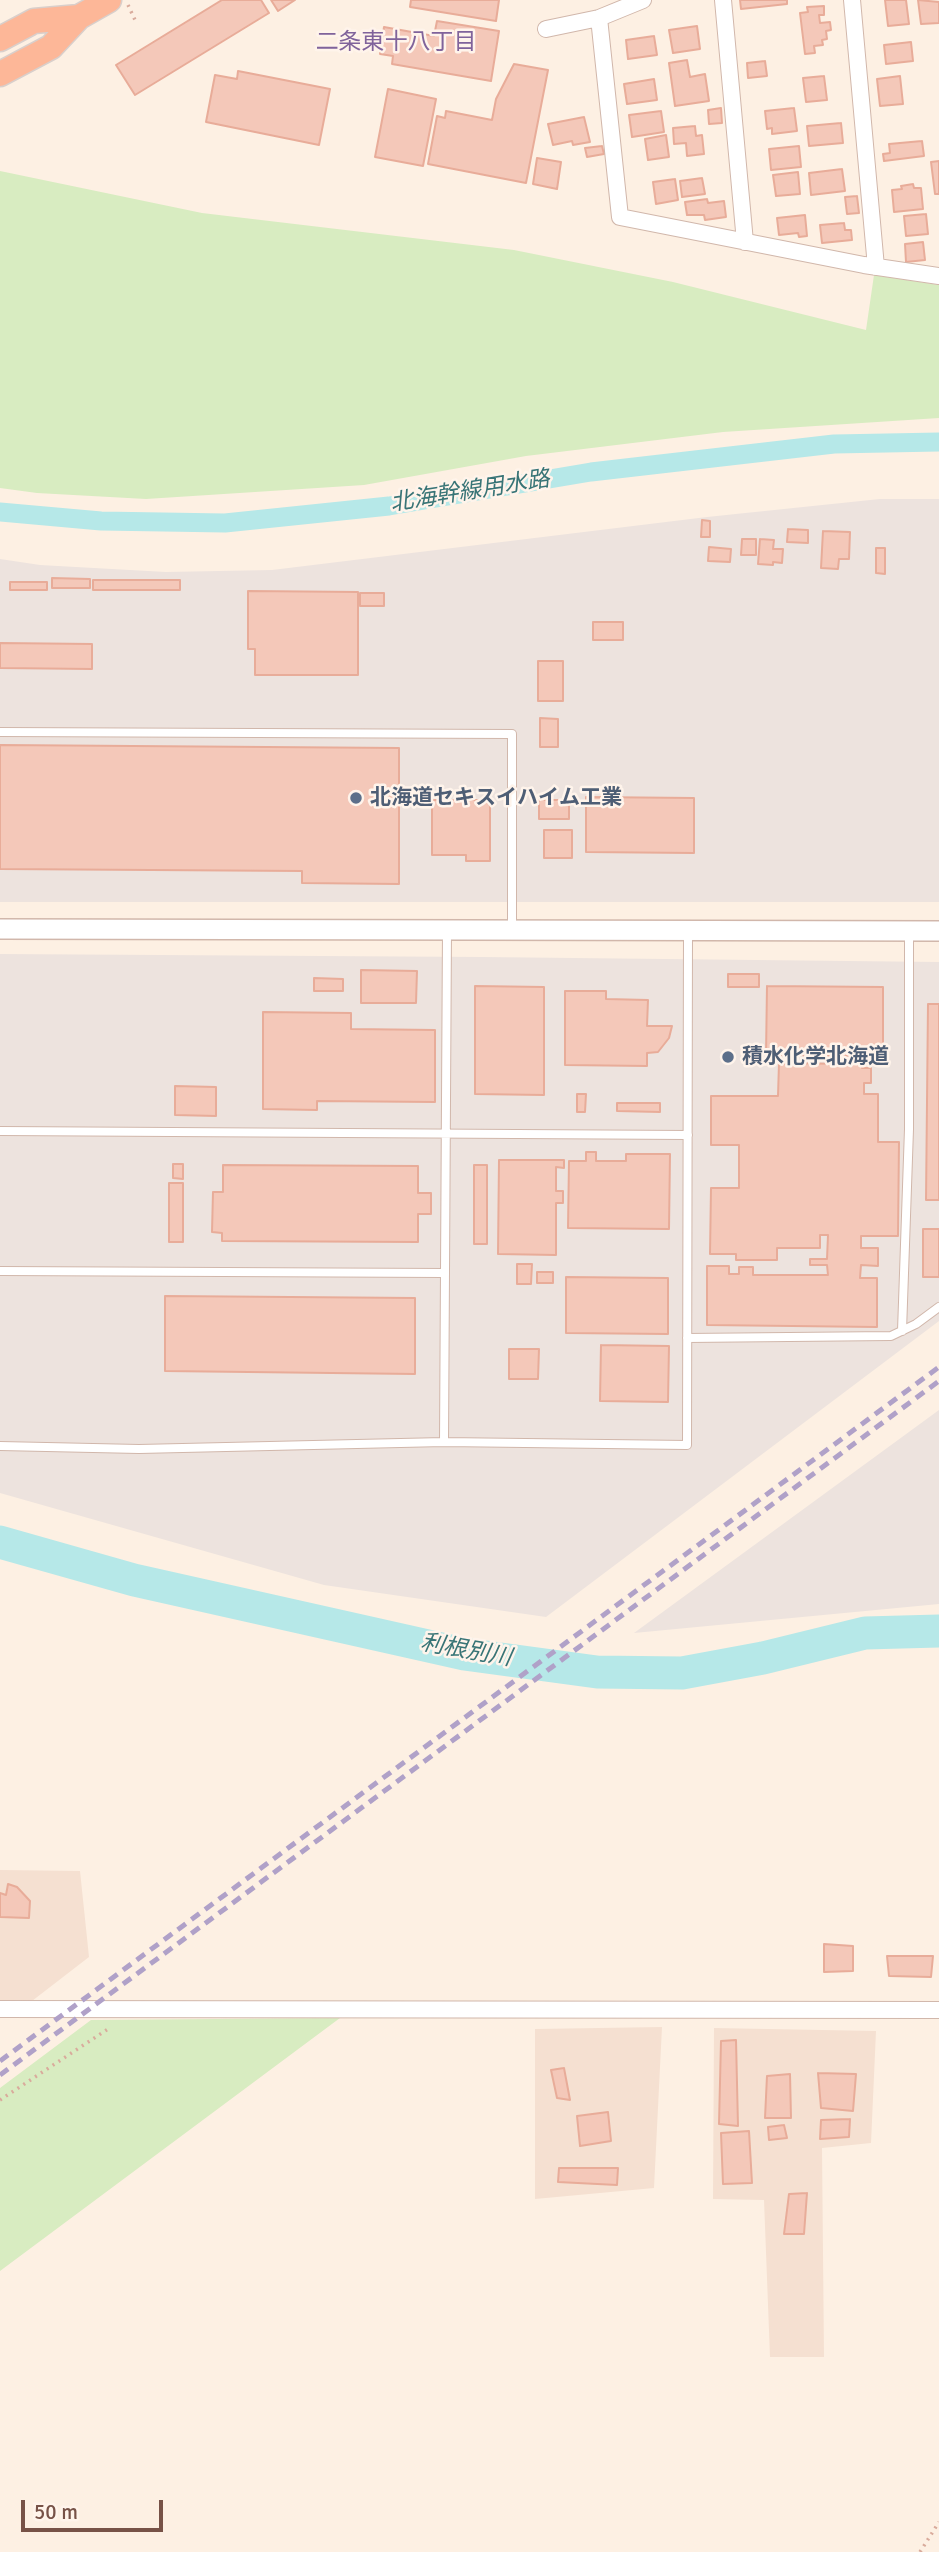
<!DOCTYPE html>
<html>
<head>
<meta charset="utf-8">
<style>
  body { margin:0 }
  #map { position:relative; width:939px; height:2552px; overflow:hidden; background:#fdf0e3; font-family:Signika,sans-serif }
  canvas { display:block }
  .scale { position:absolute; left:21px; top:2500px; width:142px; height:32px; box-sizing:border-box; border:4px solid #775247; border-top:0; padding-left:9px; font-size:21px; line-height:24px; white-space:nowrap; color:#775247; -webkit-text-stroke:5px #fff4eb; paint-order:stroke }
</style>
</head>
<body>
<div id="map">
<canvas width="939" height="2552"></canvas>
<div class="scale">50 m</div>
</div>
<script>
const g = document.querySelector('canvas').getContext('2d');
g.lineJoin = 'round';
function fillPath(path, color) { g.fillStyle = color; g.fill(path, 'evenodd'); }
const poly = rows => new Path2D(rows.map(r => 'M' + r).join(''));
function stroke(path, color, width, dash) { g.strokeStyle = color; g.lineWidth = width; g.lineCap = dash ? 'butt' : 'round'; g.setLineDash(dash || []); g.stroke(path); }
function write(font, color, halo, rows, align = 'center') {
  g.font = font + ' Signika,"Noto Sans JP",sans-serif'; g.lineWidth = 5; g.setLineDash([]); g.textBaseline = 'middle'; g.strokeStyle = halo; g.fillStyle = color; for (const [text, x, y, turn = 0] of rows) {
    g.save(); g.translate(x, y); g.rotate((+turn || 0) * Math.PI / 180); g.textAlign = isNaN(turn) ? turn : align; if (halo) g.strokeText(text, 0, 0); g.fillText(text, 0, 0); g.restore();
  }
}
fillPath(poly([
  [0,1870,80,1871,89,1957,32,2001,0,2000],
  [662,2027,654,2188,535,2199,535,2029],
  [714,2028,876,2031,871,2143,822,2148,824,2357,770,2357,764,2200,713,2199]
]), '#f5e0d1');
fillPath(poly([
  [880,499,939,499,939,902,0,902,0,559,40,565,166,572,272,570,707,517],
  [0,954,482,957,939,962,939,1321,546,1617,324,1585,0,1493],
  [939,1410,939,1604,634,1633]
]), '#ede3de');
fillPath(poly([
  [0,171,202,213,514,250,673,282,866,330,874,275,939,285,939,418,723,432,526,456,364,485,146,499,37,493,0,488],
  [340,2018,0,2271,0,2088,91,2020]
]), '#d8ecc1');
stroke(poly([
  [0,512,101,521,225,523,389,506,591,472,834,444,939,442]
]), '#b6e8e8', 19);
stroke(poly([
  [0,1542,134,1580,464,1654,597,1672,682,1673,763,1658,865,1633,939,1631]
]), '#b6e8e8', 33);
const building = poly([
  [222,0,261,0,269,13,135,95,116,65,222,0],
  [271,0,295,0,278,11,271,0],
  [411,0,499,0,496,21,410,7,411,0],
  [740,0,787,0,787,4,741,9,740,0],
  [885,0,906,0,909,24,888,26,885,0],
  [918,0,939,2,939,23,921,24,918,0],
  [824,6,824,15,819,15,820,23,830,22,831,30,826,31,827,39,822,40,823,45,814,46,815,53,805,54,800,13,808,12,807,7,824,6],
  [437,21,499,31,491,81,392,64,393,56,380,54,384,27,434,36,437,21],
  [697,26,700,49,673,53,669,30,697,26],
  [654,36,657,55,628,59,626,40,654,36],
  [911,42,913,61,886,64,884,45,911,42],
  [687,60,690,77,705,74,709,101,675,106,669,63,687,60],
  [765,61,767,76,748,78,747,63,765,61],
  [514,64,548,70,526,183,428,164,437,116,445,118,446,111,492,120,496,99,514,64],
  [238,71,330,89,319,145,206,122,215,75,237,79,238,71],
  [824,76,827,100,806,102,803,78,824,76],
  [900,76,903,104,880,106,877,79,900,76],
  [654,79,657,100,627,104,624,84,654,79],
  [388,89,436,99,423,166,375,157,388,89],
  [721,108,722,123,709,124,708,110,721,108],
  [794,108,797,131,772,134,772,128,767,129,765,111,794,108],
  [661,111,664,132,632,137,629,115,661,111],
  [584,117,590,142,573,145,572,141,553,145,548,124,584,117],
  [841,123,843,143,809,146,807,126,841,123],
  [695,126,696,136,702,135,704,154,687,156,686,143,674,144,673,128,695,126],
  [666,135,669,157,648,160,645,139,666,135],
  [922,141,924,156,884,161,883,154,890,153,889,144,922,141],
  [602,146,604,154,587,157,585,148,602,146],
  [799,146,801,167,771,170,769,149,799,146],
  [537,158,561,162,557,189,533,184,537,158],
  [939,161,939,194,935,194,931,162,939,161],
  [842,169,845,191,811,195,809,173,842,169],
  [798,172,800,194,776,196,773,175,798,172],
  [702,178,705,194,682,197,680,181,702,178],
  [675,179,678,200,656,204,653,182,675,179],
  [913,184,914,188,921,188,923,209,894,212,892,190,902,189,901,186,913,184],
  [857,196,859,213,847,214,845,197,857,196],
  [707,199,708,203,724,201,726,217,705,220,704,215,687,215,685,202,707,199],
  [926,214,928,234,906,236,904,216,926,214],
  [805,215,807,236,799,237,798,233,779,235,777,218,805,215],
  [844,223,845,230,851,230,852,240,822,243,820,225,844,223],
  [923,242,925,260,906,262,905,244,923,242],
  [702,520,710,521,710,537,701,537,702,520],
  [788,529,808,530,808,543,787,542,788,529],
  [823,531,850,532,849,559,839,559,838,569,821,568,823,531],
  [742,539,756,539,756,555,741,555,742,539],
  [760,539,774,540,773,549,783,549,782,563,773,562,773,565,758,564,760,539],
  [709,547,731,549,730,562,708,561,709,547],
  [876,548,885,548,885,574,876,573,876,548],
  [52,578,90,579,90,588,52,588,52,578],
  [93,580,180,580,180,590,93,590,93,580],
  [10,582,47,582,47,590,10,590,10,582],
  [248,591,358,592,358,675,255,675,255,649,248,649,248,591],
  [360,593,384,593,384,606,360,606,360,593],
  [593,622,623,622,623,640,593,640,593,622],
  [0,643,92,644,92,669,0,668,0,643],
  [538,661,563,661,563,701,538,701,538,661],
  [540,718,558,719,558,747,540,747,540,718],
  [0,745,399,748,399,884,302,883,302,871,0,869,0,745],
  [586,797,694,798,694,853,586,852,586,797],
  [432,800,490,800,490,861,466,861,466,855,432,855,432,800],
  [539,800,569,800,569,819,539,819,539,800],
  [544,830,572,830,572,858,544,858,544,830],
  [361,970,417,971,416,1003,361,1003,361,970],
  [728,974,759,974,759,987,728,987,728,974],
  [314,978,343,979,343,991,314,991,314,978],
  [475,986,544,987,544,1095,475,1094,475,986],
  [767,986,883,987,883,1056,766,1055,767,986],
  [565,991,606,991,606,999,648,1000,647,1026,672,1026,669,1038,658,1052,647,1053,647,1066,565,1065,565,991],
  [928,1004,939,1004,939,1200,926,1200,928,1004],
  [263,1012,351,1013,351,1029,435,1030,435,1102,317,1101,317,1110,263,1109,263,1012],
  [848,1059,862,1059,862,1068,871,1068,871,1083,864,1083,864,1094,878,1094,878,1142,899,1142,898,1236,861,1236,861,1248,878,1248,878,1266,861,1265,860,1278,877,1278,877,1327,707,1325,707,1266,729,1266,729,1274,739,1274,739,1267,753,1267,753,1275,828,1275,827,1265,810,1265,810,1259,827,1259,828,1235,820,1235,820,1248,777,1248,777,1260,736,1260,736,1254,710,1254,711,1188,739,1188,739,1145,711,1145,711,1096,778,1096,779,1063,848,1064,848,1059],
  [175,1086,216,1087,216,1116,175,1115,175,1086],
  [577,1094,586,1094,585,1112,577,1112,577,1094],
  [617,1103,660,1103,660,1112,617,1111,617,1103],
  [586,1152,596,1152,596,1161,626,1161,626,1154,670,1154,669,1229,568,1228,569,1161,586,1161,586,1152],
  [499,1160,564,1160,564,1168,556,1167,556,1191,563,1191,563,1203,556,1203,556,1255,498,1254,499,1160],
  [173,1164,183,1164,183,1179,173,1178,173,1164],
  [223,1165,418,1166,418,1193,431,1193,431,1214,418,1214,418,1242,222,1241,222,1233,212,1232,213,1192,223,1192,223,1165],
  [474,1165,487,1165,487,1244,474,1244,474,1165],
  [169,1183,183,1183,183,1242,169,1242,169,1183],
  [923,1229,939,1229,939,1277,923,1277,923,1229],
  [517,1264,532,1264,531,1284,517,1284,517,1264],
  [537,1272,553,1272,553,1283,537,1283,537,1272],
  [566,1277,668,1278,668,1334,566,1333,566,1277],
  [165,1296,415,1298,415,1374,165,1371,165,1296],
  [601,1345,669,1346,668,1402,600,1401,601,1345],
  [509,1349,539,1349,538,1379,509,1379,509,1349],
  [8,1884,17,1887,30,1901,29,1918,0,1917,0,1893,6,1895,8,1884],
  [824,1944,853,1946,853,1971,824,1972,824,1944],
  [887,1956,933,1956,931,1977,889,1976,887,1956],
  [736,2040,738,2126,719,2124,721,2041,736,2040],
  [564,2068,570,2100,557,2098,551,2070,564,2068],
  [818,2073,856,2074,853,2111,821,2108,818,2073],
  [790,2074,791,2118,765,2118,767,2076,790,2074],
  [608,2112,611,2141,580,2146,577,2116,608,2112],
  [850,2119,849,2137,820,2139,821,2120,850,2119],
  [784,2125,787,2138,769,2140,768,2127,784,2125],
  [749,2131,752,2183,723,2184,721,2133,749,2131],
  [559,2168,618,2168,617,2185,558,2182,559,2168],
  [807,2193,804,2234,784,2234,789,2194,807,2193]
]);
fillPath(building, '#f4c8b9');
stroke(building, '#e8ac99', 2);
const service = poly([
  [0,732,512,734,512,929],
  [447,929,444,1442,687,1445,688,930],
  [0,1131,688,1135],
  [0,1271,445,1273],
  [902,1331,909,1129,909,932],
  [687,1338,891,1336,916,1324,939,1307],
  [0,1446,139,1449,444,1442]
]);
const minor = poly([
  [723,0,745,242],
  [852,0,876,267],
  [599,18,620,217,864,265,939,276],
  [546,29,599,18,643,0],
  [0,2009,939,2010]
]);
const tertiary = poly([
  [0,929,939,931]
]);
const trunk = poly([
  [0,39,34,21,79,17],
  [0,74,51,47,79,17,109,0]
]);
stroke(service, '#d1b7ab', 10);
stroke(minor, '#d1b7ab', 18);
stroke(tertiary, '#d1b7ab', 22);
stroke(trunk, '#d9cfcb', 27);
stroke(poly([
  [128,5,136,22],
  [0,2100,111,2027],
  [920,2552,939,2522]
]), '#d9ab9c', 3.5, [2, 5]);
stroke(service, '#fff', 8);
stroke(minor, '#fff', 16);
stroke(tertiary, '#fff', 19);
stroke(trunk, '#fdb798', 24);
stroke(poly([
  [0,2061,939,1367],
  [0,2075,939,1381]
]), '#b0a1c8', 5, [10, 7]);
for (const [x, y, r, color] of [
  [356,798,7,"#5c6f8a"],
  [728,1057,7,"#5c6f8a"]
]) { const dot = new Path2D(); dot.arc(x, y, r, 0, 2 * Math.PI); g.fillStyle = color; g.fill(dot); stroke(dot, '#fff4eb', 2.5); }
write('bold 21px', '#4e5e75', '#fff4eb', [
  ["北海道セキスイハイム工業",370,798],
  ["積水化学北海道",742,1057]
], 'left');
write('23px', '#80639b', '#fff4eb', [
  ["二条東十八丁目",396,43]
]);
write('italic 23px', '#387476', '#fff4eb', [
  ["北海幹線用水路",470,492,-9],
  ["利根別川",466,1651,10]
]);
</script>
</body>
</html>
